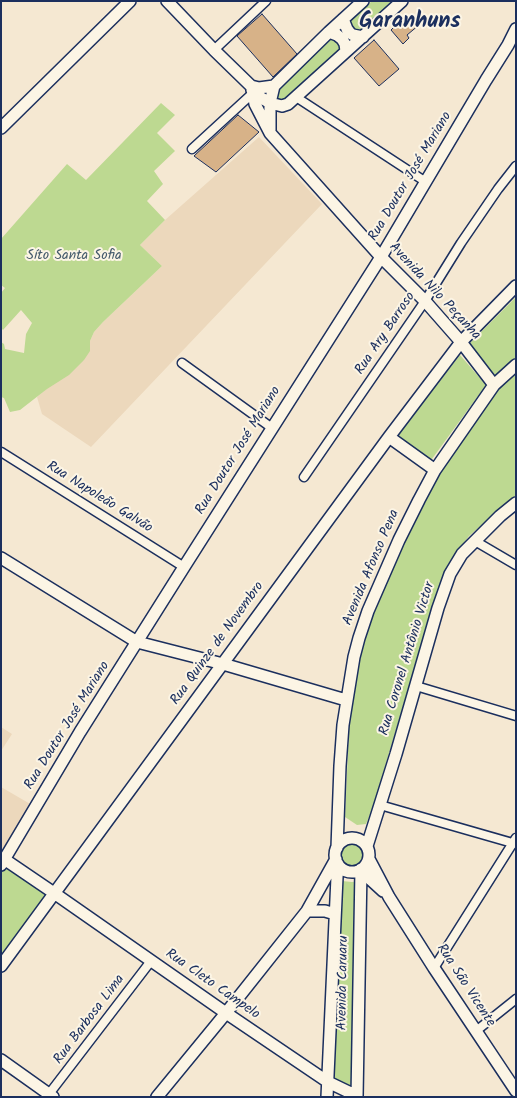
<!DOCTYPE html>
<html>
<head>
<meta charset="utf-8">
<style>
  body { margin:0 }
  #map { position:relative; width:517px; height:1098px; overflow:hidden; background:#f5e8d2; font-family:Kalam,sans-serif }
  canvas { display:block }
  .frame { position:absolute; inset:0; border:2px solid #1b2f5e; pointer-events:none }
</style>
</head>
<body>
<div id="map">
<canvas width="517" height="1098"></canvas>
<div class="frame"></div>
</div>
<script>
const g = document.querySelector('canvas').getContext('2d');
g.lineJoin = 'round';
function fillPath(path, color) { g.fillStyle = color; g.fill(path, 'evenodd'); }
const poly = rows => new Path2D(rows.map(r => 'M' + r).join(''));
function stroke(path, color, width, dash) { g.strokeStyle = color; g.lineWidth = width; g.lineCap = dash ? 'butt' : 'round'; g.setLineDash(dash || []); g.stroke(path); }
function write(font, color, halo, rows, align = 'center') {
  g.font = font + ' Kalam,sans-serif'; g.lineWidth = 4; g.setLineDash([]); g.textBaseline = 'middle'; g.strokeStyle = halo; g.fillStyle = color; for (const [text, x, y, turn = 0] of rows) {
    g.save(); g.translate(x, y); g.rotate((+turn || 0) * Math.PI / 180); g.textAlign = isNaN(turn) ? turn : align; if (halo) g.strokeText(text, 0, 0); g.fillText(text, 0, 0); g.restore();
  }
}
fillPath(poly([
  [259,137,322,204,91,447,42,414,37,397,89,351,90,341,94,332,103,322,162,266,140,245,165,220],
  [1,727,12,734,1,751],
  [1,787,32,805,1,855]
]), '#ecd8bc');
fillPath(poly([
  [372,1,397,1,361,34,349,27,350,21],
  [332,37,344,46,285,104,274,102,276,89],
  [161,103,175,115,157,133,175,151,154,171,163,184,147,201,165,220,140,245,162,266,103,322,94,332,90,341,90,351,84,360,69,375,47,389,20,410,10,412,4,398,1,397,1,342,4,344,5,349,24,353,26,334,32,323,21,310,3,330,1,328,1,293,5,288,1,285,1,239,67,164,86,180],
  [516,297,516,357,496,376,467,346],
  [460,355,486,385,429,463,397,436],
  [516,370,516,495,469,536,448,564,437,592,372,810,366,824,357,825,345,817,350,708,363,643,379,596,418,506,497,388],
  '338 855a14 14 0 1 1 28 0a14 14 0 1 1-28 0Z',
  [3,865,51,894,1,962,1,869],
  [342,881,352,882,360,881,353,1092,329,1083]
]), '#bdd991');
const building = poly([
  [262,14,297,54,273,77,237,36,262,14],
  [412,17,419,25,407,35,409,38,403,44,391,30,397,24,400,27,412,17],
  [374,40,399,69,379,86,354,58,374,40],
  [238,115,259,132,216,172,194,156,238,115]
]);
fillPath(building, '#d7b288');
stroke(building, '#1b2f5e', 1);
const street = poly([
  [214,50,266,1],
  [296,97,426,182],
  [192,149,253,93],
  [182,363,272,428],
  [1,452,184,567],
  [304,477,425,301,461,243,498,189,516,166],
  [475,541,516,565],
  [416,686,516,716],
  [380,805,516,844],
  [434,968,516,838],
  [476,1031,516,999],
  [49,1094,151,961]
]);
const secondary = poly([
  [167,1,214,50,251,86,259,88,274,86],
  [343,19,347,29,350,33,353,35,363,37],
  [329,32,337,35,342,39,345,44,346,51],
  [252,90,253,93,270,103,282,106,288,104,402,1],
  [253,93,255,104,270,133,381,257,425,301,461,342,494,385],
  [1,128,130,1],
  [270,130,270,103,274,86,329,32,363,1],
  [389,437,435,470],
  [1,558,137,642,223,664,346,700],
  '335 855a17 17 0 1 1 34 0a17 17 0 1 1-34 0Z',
  [367,846,396,754,438,608,450,574,462,554,500,516,516,503],
  [337,848,340,766,343,725,354,657,359,638,368,611,399,540,419,500,435,470,494,385,516,365],
  [4,859,54,893,226,1013,328,1082,357,1096],
  [369,859,389,897,434,968,516,1091],
  [1,865,80,732,184,567,381,257,486,80,508,45,516,29],
  [362,869,371,880,383,891],
  [307,911,325,911,335,914],
  [1,966,389,437,461,342,516,286],
  [1,1060,53,1097],
  [157,1097,226,1013,307,911,336,859],
  [327,1097,337,877,338,864],
  [357,1097,361,869]
]);
stroke(street, '#1b2f5e', 11);
stroke(secondary, '#1b2f5e', 14);
stroke(street, '#fcf5e5', 8);
stroke(secondary, '#fcf5e5', 11);
write('14px', '#1b2f5e', '#fcf5e5', [
  ["Rua Doutor José Mariano",411,177,-59],
  ["Avenida Nilo Peçanha",434,292,47],
  ["Rua Ary Barroso",386,334,-56],
  ["Rua Doutor José Mariano",239,451,-58],
  ["Rua Napoleão Galvão",99,498,32],
  ["Avenida Afonso Pena",372,568,-67],
  ["Rua Quinze de Novembro",218,644,-54],
  ["Rua Coronel Antônio Victor",408,659,-73],
  ["Rua Doutor José Mariano",68,726,-58],
  ["Avenida Caruaru",344,983,-89],
  ["Rua Cleto Campelo",212,985,35],
  ["Rua São Vicente",465,986,57],
  ["Rua Barbosa Lima",90,1020,-53]
]);
write('14px', '#445a6b', '#fcf5e5', [
  ["Síto Santa Sofia",74,257]
]);
write('bold 22px', '#1b2f5e', '#fcf5e5', [
  ["Garanhuns",410,23]
]);
</script>
</body>
</html>
